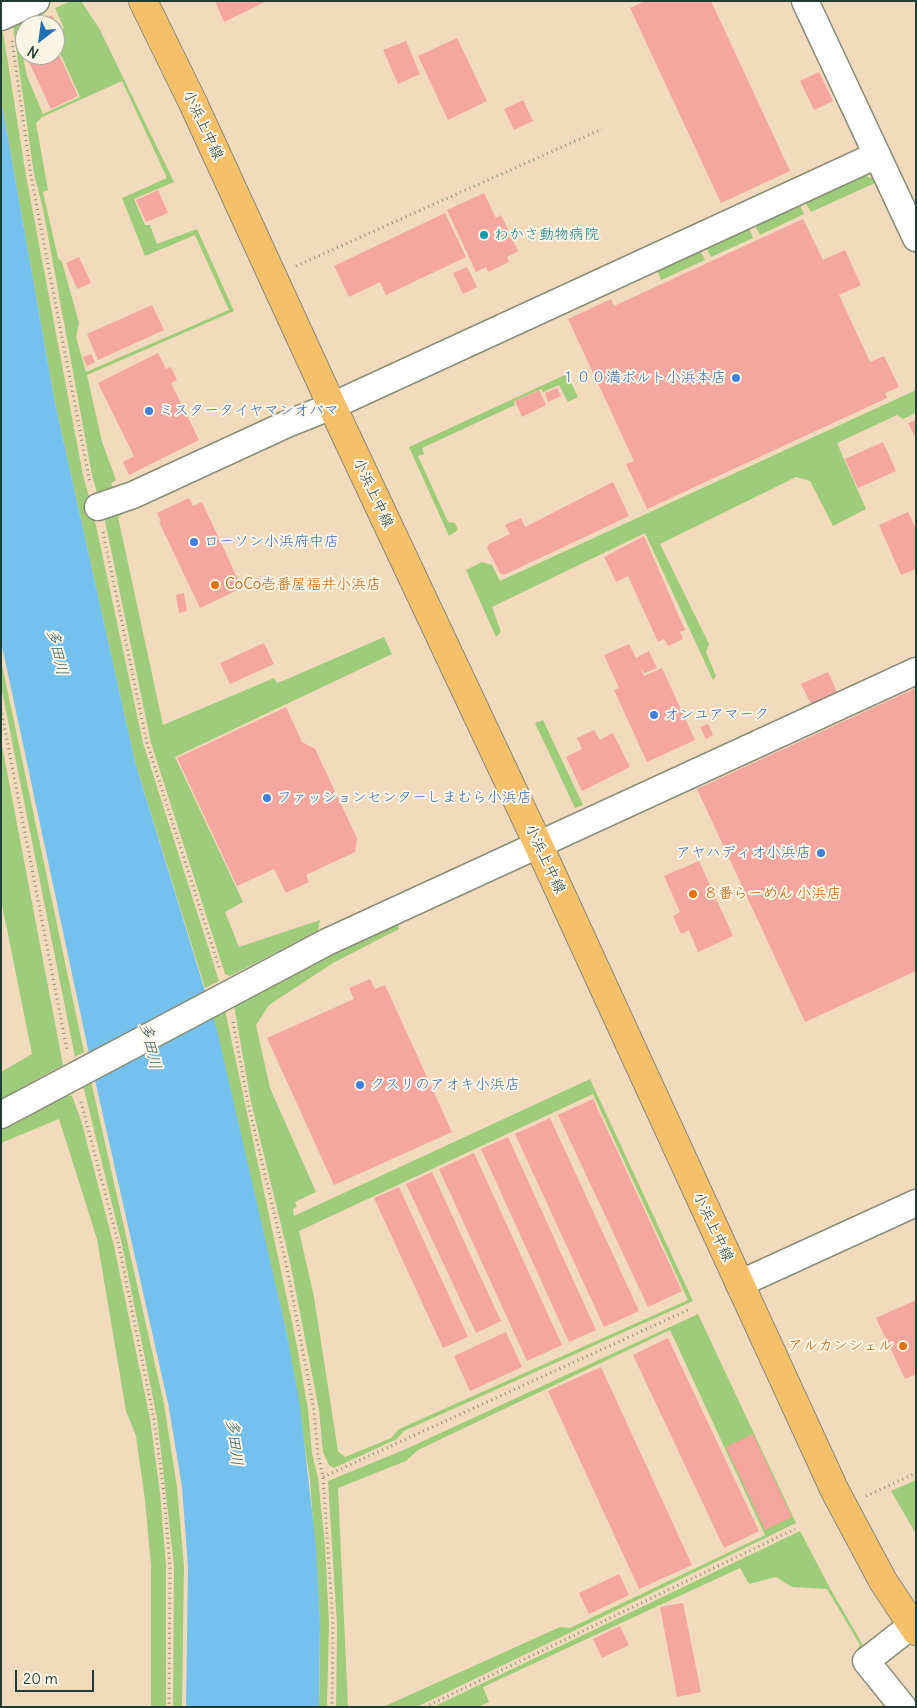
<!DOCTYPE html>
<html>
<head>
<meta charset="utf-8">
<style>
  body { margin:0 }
  #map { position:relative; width:917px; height:1708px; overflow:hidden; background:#f2dbbc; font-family:Delius,sans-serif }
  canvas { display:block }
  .frame { position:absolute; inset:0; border:2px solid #1f3d34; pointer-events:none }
  .north { position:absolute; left:15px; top:15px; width:50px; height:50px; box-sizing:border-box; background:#fcf5e5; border:1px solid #a4ab9e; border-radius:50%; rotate:210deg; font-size:14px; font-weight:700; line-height:20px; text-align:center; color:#1f3d34 }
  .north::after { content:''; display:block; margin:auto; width:18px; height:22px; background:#1f6fb2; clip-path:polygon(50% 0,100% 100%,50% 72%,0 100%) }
  .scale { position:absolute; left:15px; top:1670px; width:79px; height:22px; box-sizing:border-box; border:2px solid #1f3d34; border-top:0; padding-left:6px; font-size:15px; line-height:18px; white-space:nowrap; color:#1f3d34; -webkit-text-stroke:4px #fcf5e5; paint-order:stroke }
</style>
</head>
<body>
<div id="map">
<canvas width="917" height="1708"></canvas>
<div class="frame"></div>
<div class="north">N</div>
<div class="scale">20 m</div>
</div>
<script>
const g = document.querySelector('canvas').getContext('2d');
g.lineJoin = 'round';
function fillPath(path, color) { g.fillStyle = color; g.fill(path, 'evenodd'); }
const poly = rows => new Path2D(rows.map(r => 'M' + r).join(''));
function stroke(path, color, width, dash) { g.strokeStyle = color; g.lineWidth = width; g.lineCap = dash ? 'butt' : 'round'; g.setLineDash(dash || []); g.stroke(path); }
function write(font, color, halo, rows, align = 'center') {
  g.font = font + ' Delius,"Klee One",sans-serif'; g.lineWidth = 4; g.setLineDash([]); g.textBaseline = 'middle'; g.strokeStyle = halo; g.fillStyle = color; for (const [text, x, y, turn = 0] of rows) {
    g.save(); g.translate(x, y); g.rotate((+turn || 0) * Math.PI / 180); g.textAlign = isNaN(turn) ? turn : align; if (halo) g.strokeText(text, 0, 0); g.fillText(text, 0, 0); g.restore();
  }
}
fillPath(poly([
  [71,1,81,1,99,28,174,182,134,199,145,225,150,225,157,244,197,229,234,311,87,375,102,442,116,480,111,483,116,495,105,498,97,493,92,475,43,209,34,174,13,26,33,18,36,25,25,25,25,55,27,55,23,57,27,76,43,114,80,97,55,42,55,32,64,28,55,8],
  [122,81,167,178,122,198,145,256,195,235,229,310,86,372,76,337,79,323,62,262,58,258,43,192,48,190,36,123,42,117],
  [3,32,26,176,83,475,92,507,143,743,219,981,205,988,135,762,55,403,1,99,1,33],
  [863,175,872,178,875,183,811,212,805,202],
  [800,205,804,214,760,235,755,225],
  [749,228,753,238,711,257,706,247],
  [700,250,705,260,661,280,657,270],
  [567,374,578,397,568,402,559,385,543,392,541,389,514,401,515,405,422,448,424,454,418,456,448,522,455,523,458,530,449,536,409,447],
  [916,390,916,413,903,419,897,415,837,443,866,509,833,526,810,481,796,477,660,544,709,644,706,652,716,676,713,680,645,533,492,607,501,632,496,637,466,570,482,562,492,565,500,581],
  [124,505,126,512,118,517,163,725,274,678,277,683,285,680,384,637,392,654,175,757,243,902,225,912,239,947,320,920,318,931,230,976,225,974,151,743,104,516],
  [1,660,84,1052,75,1057,1,686],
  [543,720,583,805,575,808,535,723],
  [1,740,63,1065,1,1099,1,1072,32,1054,1,900],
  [398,924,399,929,333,963,269,1005,256,1025,270,1088,316,1192,295,1202,297,1207,293,1209,294,1216,590,1079,693,1301,404,1431,397,1439,334,1468,329,1465,323,1452,319,1410,290,1262,251,1102,234,1006,239,1000,331,953],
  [593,1094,688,1300,399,1429,391,1438,345,1457,338,1451,314,1297,299,1231],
  [225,1010,296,1341,308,1409,312,1453,318,1478,325,1545,329,1624,327,1707,319,1707,320,1623,310,1480,287,1334,212,1015],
  [91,1081,164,1404,177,1487,184,1566,182,1707,173,1707,174,1566,157,1418,122,1245,83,1085],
  [64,1095,72,1096,81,1120,114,1246,150,1419,160,1493,166,1566,166,1707,151,1707,151,1566,145,1500,136,1436,126,1411,97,1239,59,1119,1,1143,1,1128],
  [698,1314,796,1523,423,1704,416,1707,383,1707,560,1627,570,1628,765,1535,670,1330,418,1450,406,1461,338,1488,348,1707,336,1707,337,1625,328,1481,406,1449],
  [916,1480,916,1534,891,1491],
  [800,1531,831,1590,863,1645,854,1658,889,1707,852,1658,860,1645,827,1589,792,1587,776,1577,749,1584,740,1568,483,1687,489,1702,478,1707,433,1707]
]), '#9fcc7a');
fillPath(poly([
  [1,99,55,403,135,762,217,1030,287,1334,300,1406,316,1546,320,1623,319,1707,186,1707,188,1567,182,1487,168,1403,88,1049,1,641]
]), '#74c1ee');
fillPath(poly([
  [215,1,267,1,224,22],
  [645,1,711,1,790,171,721,203,630,8],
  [52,15,58,29,55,30,55,25,38,25,37,23],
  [457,38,487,101,448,120,418,56],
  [406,41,420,74,398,84,383,50],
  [55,46,78,96,51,109,27,58,33,55,55,55],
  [819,72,833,101,814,110,800,81],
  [523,100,533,121,514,130,504,109],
  [158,190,168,213,146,222,136,200],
  [484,193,496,218,501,215,518,251,507,257,509,262,488,272,486,267,476,272,447,210],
  [445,213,466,257,386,295,380,282,349,297,334,266],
  [803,219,823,260,845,250,861,285,839,295,870,362,884,356,899,387,885,393,887,398,647,509,626,464,634,461,568,319,611,299,614,306],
  [79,257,91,283,77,289,66,263],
  [467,267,477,287,463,294,453,273],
  [152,305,164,330,98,360,87,334],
  [158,353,166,369,171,367,177,380,171,383,199,440,129,475,123,462,134,456,98,383],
  [91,354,95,362,87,366,83,357],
  [557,388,561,396,548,402,545,393],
  [539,390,546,405,522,417,515,401],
  [916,420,916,439,908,423],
  [883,442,896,471,858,488,845,459],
  [613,482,629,516,504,575,500,573,487,548,489,544,510,534,505,525,521,518,525,527],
  [189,498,193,506,202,502,242,588,200,608,159,522,161,521,157,513],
  [908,512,916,529,916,569,901,575,879,525],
  [644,536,685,630,680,632,683,639,668,646,664,639,658,642,628,576,616,582,604,557],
  [184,593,187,611,179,613,176,595],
  [264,643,274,664,230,684,220,663],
  [629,644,636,658,649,651,657,668,644,673,640,667,644,676,662,668,695,740,647,762,614,690,619,688,604,655],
  [828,672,837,692,811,704,801,684],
  [916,688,916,971,805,1022,697,789],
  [286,707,302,742,315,749,357,838,355,852,306,875,309,882,286,893,274,869,237,886,177,758],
  [708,724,713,735,706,739,700,727],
  [594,730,600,740,613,733,630,767,582,791,566,757,582,749,577,738],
  [699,861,733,936,698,952,689,930,681,934,673,916,680,912,664,876],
  [370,979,375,989,385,985,452,1132,334,1185,267,1038,354,999,349,988],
  [593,1099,682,1291,648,1307,558,1115],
  [550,1118,639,1311,604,1327,515,1134],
  [508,1137,596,1330,569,1342,481,1149],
  [474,1153,562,1345,527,1361,439,1169],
  [432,1172,501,1321,476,1333,406,1184],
  [399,1187,468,1337,443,1348,374,1198],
  [916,1300,916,1374,905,1379,876,1318],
  [506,1332,522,1367,470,1391,454,1356],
  [668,1338,759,1531,724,1548,633,1355],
  [601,1367,692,1565,639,1589,548,1391],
  [753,1434,792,1517,765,1530,726,1447],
  [619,1574,629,1595,589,1614,579,1593],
  [683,1603,701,1692,677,1697,660,1607],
  [620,1626,629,1645,602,1658,593,1639]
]), '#f4a69f');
const minor = poly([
  [805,1,916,238],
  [1,17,36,1],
  [98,507,133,495,287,424,332,406,877,155],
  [1,1115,327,942,916,671],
  [739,1284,916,1203],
  [903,1707,866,1661,911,1626]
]);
const major = poly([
  [143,1,193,103,332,406,538,844,835,1491,883,1581,916,1631]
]);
stroke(minor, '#888c78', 29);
stroke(major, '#888c78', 30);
stroke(poly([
  [12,41,31,176,90,483],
  [296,266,602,129],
  [103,532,147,743,220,970],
  [1,709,67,1050],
  [233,1022,248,1103,286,1263,314,1410,318,1454,323,1477,333,1625,332,1707],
  [81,1102,119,1246,154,1419,164,1493,170,1566,169,1707],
  [323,1477,688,1310],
  [866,1496,916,1473],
  [425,1707,795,1529]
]), '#888c78', 3, [1, 4]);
stroke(minor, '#fff', 26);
stroke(major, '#f6c06b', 28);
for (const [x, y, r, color] of [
  [484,235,5,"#0f9aa8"],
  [736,378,5,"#3f7fe0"],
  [149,411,5,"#3f7fe0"],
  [194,542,5,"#3f7fe0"],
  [215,585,5,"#e8710a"],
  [654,715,5,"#3f7fe0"],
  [267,798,5,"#3f7fe0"],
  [821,853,5,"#3f7fe0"],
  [693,894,5,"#e8710a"],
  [360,1085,5,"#3f7fe0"],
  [903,1346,5,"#e8710a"]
]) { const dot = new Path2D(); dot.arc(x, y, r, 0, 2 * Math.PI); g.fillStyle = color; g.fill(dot); stroke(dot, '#fcf5e5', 2); }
write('15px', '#1f3d34', '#fcf5e5', [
  ["小浜上中線",203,125,65],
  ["小浜上中線",373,493,65],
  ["小浜上中線",545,859,65],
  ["小浜上中線",713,1227,65]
]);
write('15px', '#0d838f', '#fcf5e5', [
  ["わかさ動物病院",494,235]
], 'left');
write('15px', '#366cbe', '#fcf5e5', [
  ["１００満ボルト小浜本店",726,378,"right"],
  ["ミスタータイヤマンオバマ",159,411],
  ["ローソン小浜府中店",204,542],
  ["オンユアマーク",664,715],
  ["ファッションセンターしまむら小浜店",277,798],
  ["アヤハディオ小浜店",811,853,"right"],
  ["クスリのアオキ小浜店",370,1085]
], 'left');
write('15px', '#c56008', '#fcf5e5', [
  ["CoCo壱番屋福井小浜店",225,585],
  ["８番らーめん 小浜店",703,894],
  ["アルカンシェル",893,1346,"right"]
], 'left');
write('italic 16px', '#345e62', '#fcf5e5', [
  ["多田川",57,652,77],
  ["多田川",150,1046,77],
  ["多田川",234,1442,83]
]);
</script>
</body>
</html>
